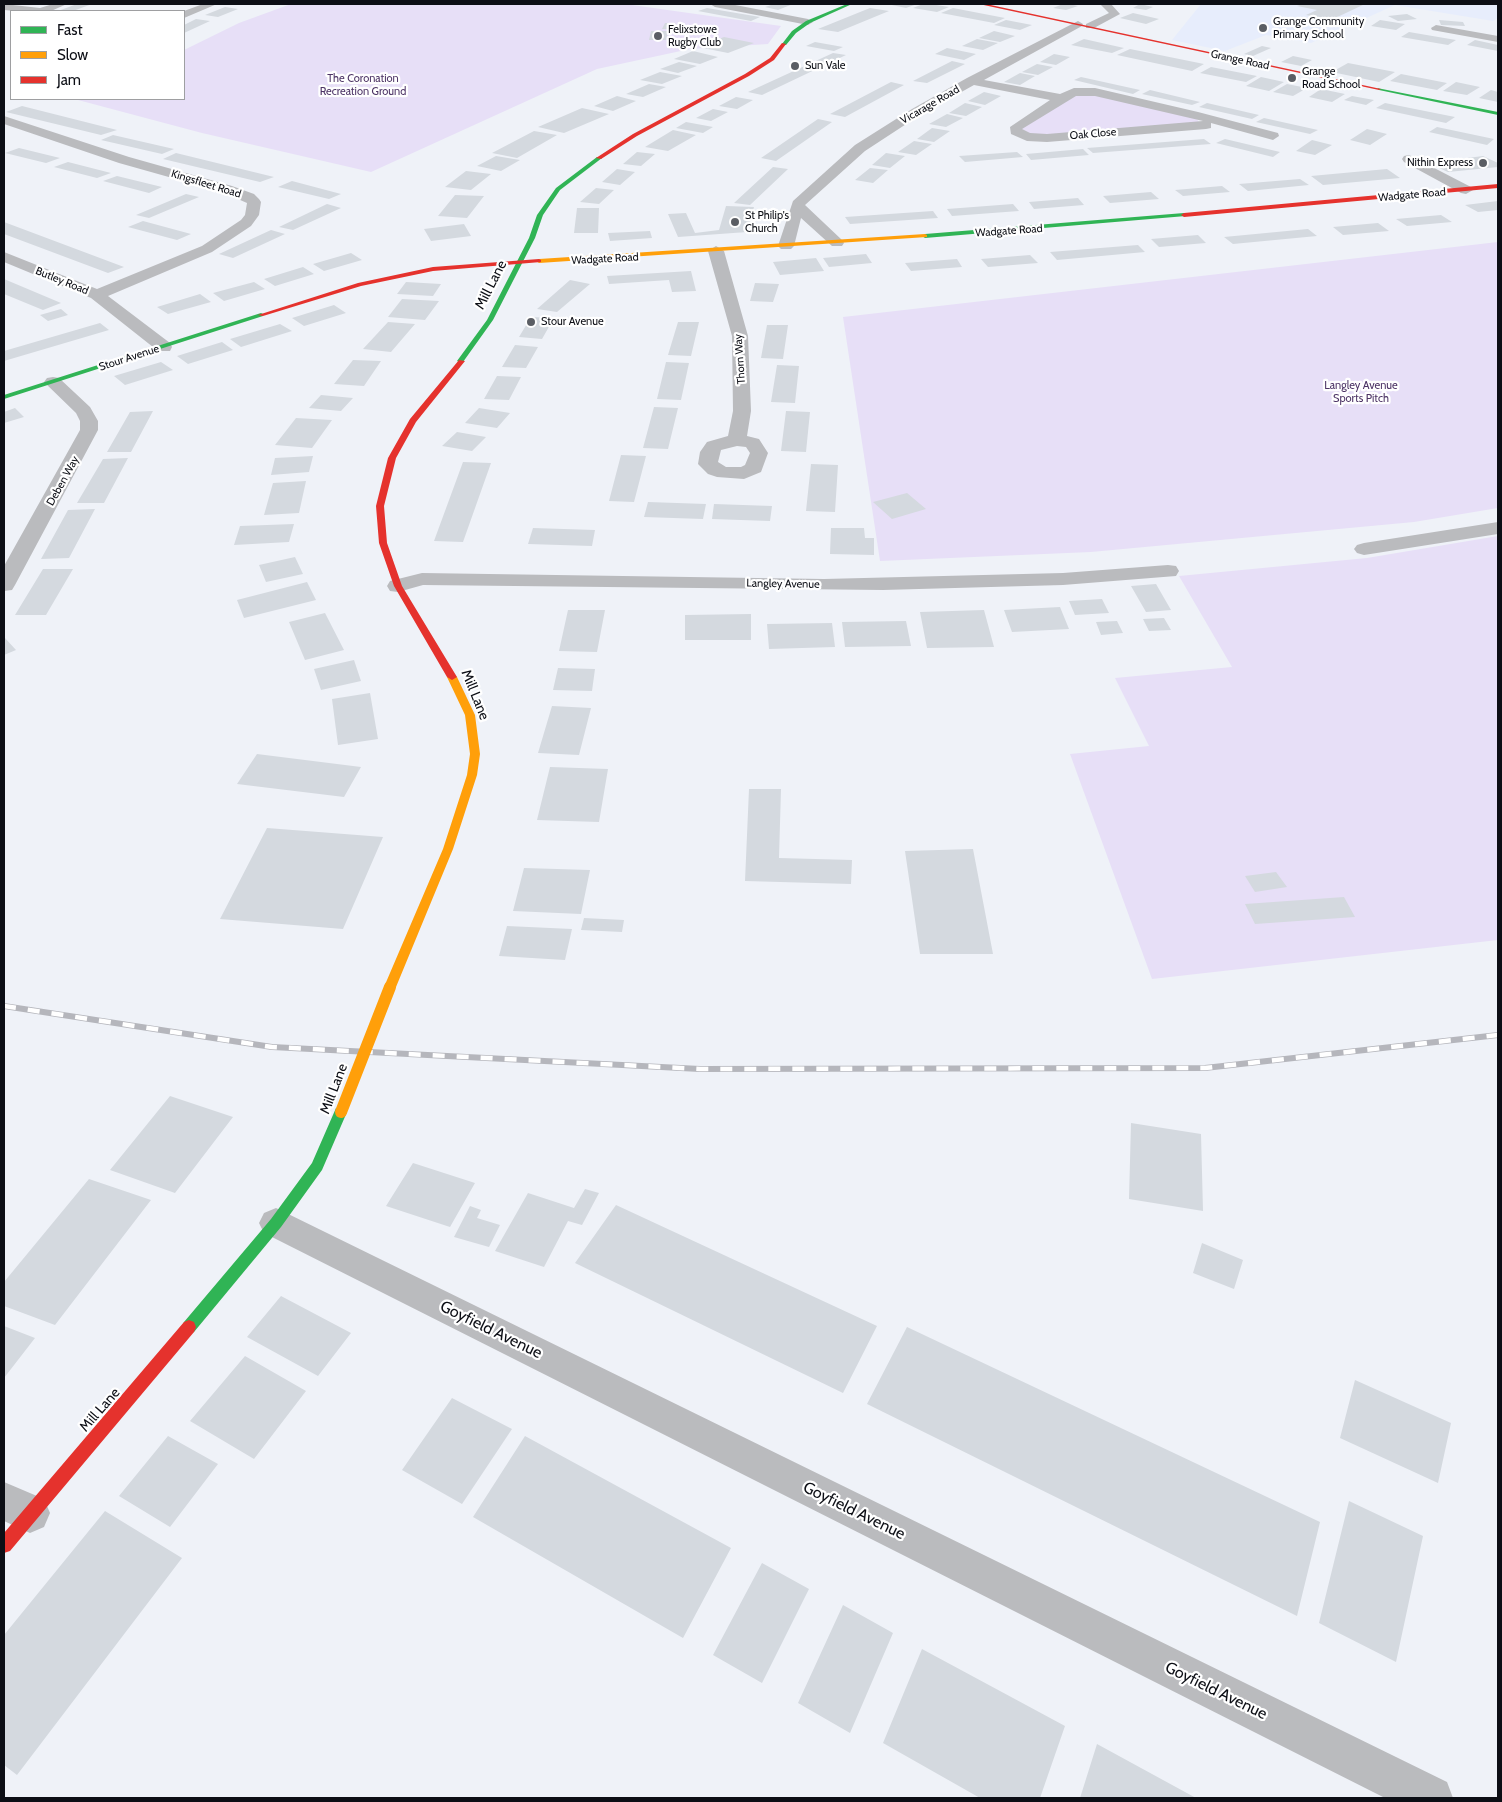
<!DOCTYPE html>
<html>
<head>
<meta charset="utf-8">
<style>
  body { margin:0 }
  #map { position:relative; width:1502px; height:1802px; overflow:hidden; background:#eff2f8; font-family:Cabin,sans-serif }
  canvas { display:block }
  .frame { position:absolute; inset:0; border:5px solid #0c0e15; pointer-events:none }
  .legend { position:absolute; left:10px; top:10px; width:175px; height:90px; box-sizing:border-box; background:#fff; border:1px solid #9e9fa1; margin:0; padding:6px 9px; list-style:none; font-size:15px; color:#0c0e15 }
  .legend li { display:flex; align-items:center; gap:10px; height:25px }
  .legend b { width:25px; border:1px solid #9e9fa1 }
</style>
</head>
<body>
<div id="map">
<canvas width="1502" height="1802"></canvas>
<div class="frame"></div>
<ul class="legend">
<li><b style="height:6px;background:#30b455"></b>Fast</li>
<li><b style="height:6px;background:#ff9f0a"></b>Slow</li>
<li><b style="height:6px;background:#e5322d"></b>Jam</li>
</ul>
</div>
<script>
const g = document.querySelector('canvas').getContext('2d');
g.lineJoin = 'round';
function fillPath(path, color) { g.fillStyle = color; g.fill(path, 'evenodd'); }
const poly = rows => new Path2D(rows.map(r => 'M' + r).join(''));
function stroke(path, color, width, dash) { g.strokeStyle = color; g.lineWidth = width; g.lineCap = dash ? 'butt' : 'round'; g.setLineDash(dash || []); g.stroke(path); }
function write(font, color, halo, rows, align = 'center') {
  g.font = font + ' Cabin,sans-serif'; g.lineWidth = 4.5; g.setLineDash([]); g.textBaseline = 'middle'; g.strokeStyle = halo; g.fillStyle = color; for (const [text, x, y, turn = 0] of rows) {
    g.save(); g.translate(x, y); g.rotate((+turn || 0) * Math.PI / 180); g.textAlign = isNaN(turn) ? turn : align; if (halo) g.strokeText(text, 0, 0); g.fillText(text, 0, 0); g.restore();
  }
}
fillPath(poly([
  [1201,4,1498,4,1498,18,1493,21,1395,5,1311,43,1266,35,1225,51,1172,40]
]), '#e7edfc');
fillPath(poly([
  [291,4,625,4,781,26,768,44,690,49,597,69,371,172,202,133,78,100,184,99,184,50,239,23],
  [1088,93,1196,118,1199,122,1037,136,1021,131,1021,127,1072,94],
  [1498,242,1498,508,1414,522,1091,552,880,561,843,317],
  [1498,536,1498,940,1152,979,1070,754,1149,746,1115,678,1232,667,1179,576,1367,558]
]), '#e7dff7');
fillPath(poly([
  [77,4,92,4,73,11,58,11],
  [774,4,793,4,778,10,765,7],
  [887,4,917,4,906,8],
  [923,4,930,4,949,7,937,12,913,8],
  [1063,4,1068,4,1078,6,1066,10,1053,8],
  [1140,4,1153,7,1146,10,1133,8],
  [1303,4,1330,5,1365,4,1331,20,1306,15,1317,10,1297,6],
  [225,7,238,9,218,17,205,15],
  [707,8,760,17,751,21,698,11],
  [870,8,889,11,838,32,818,29],
  [953,8,1005,18,994,23,941,13],
  [1133,13,1159,19,1146,24,1120,18],
  [1407,14,1417,19,1398,21,1388,16],
  [196,19,210,21,184,33,184,25],
  [1006,20,1032,25,1020,30,994,25],
  [1380,20,1405,24,1396,30,1371,26],
  [1439,20,1463,22,1465,26,1441,25],
  [665,23,676,23,673,29,662,29],
  [651,31,668,31,666,40,649,40],
  [994,31,1015,36,1000,42,979,38],
  [1409,32,1456,40,1448,45,1401,37],
  [724,37,754,43,728,53,698,47],
  [977,39,998,43,983,50,962,46],
  [1084,39,1124,48,1112,53,1071,45],
  [1475,40,1498,45,1498,51,1467,45],
  [815,42,843,47,834,51,806,46],
  [1262,46,1271,48,1253,56,1244,54],
  [947,48,976,54,964,60,935,54],
  [1130,49,1204,64,1192,71,1117,55],
  [693,51,718,57,700,64,674,59],
  [833,53,846,55,762,95,748,92],
  [1054,54,1070,57,1056,65,1040,62],
  [1293,56,1312,60,1301,66,1281,62],
  [952,61,965,64,927,83,913,81],
  [679,62,697,66,678,73,660,69],
  [1348,63,1395,72,1379,82,1332,72],
  [1037,64,1053,67,1038,75,1022,72],
  [1211,67,1257,76,1246,82,1200,73],
  [660,72,682,76,662,84,640,80],
  [1020,73,1035,76,1020,85,1004,82],
  [1401,74,1447,83,1437,90,1390,81],
  [1081,77,1140,90,1133,94,1074,80],
  [1261,77,1284,82,1269,91,1246,86],
  [891,82,904,85,845,117,830,114],
  [1456,82,1480,87,1467,95,1443,91],
  [649,84,666,87,643,97,626,94],
  [1287,84,1307,88,1293,96,1273,92],
  [1321,89,1345,94,1332,102,1309,97],
  [1150,90,1200,102,1192,105,1142,94],
  [1491,90,1498,92,1498,102,1479,98],
  [984,92,1001,96,985,105,968,101],
  [617,96,636,101,613,111,594,106],
  [1352,96,1374,100,1366,105,1344,100],
  [736,97,753,100,737,109,719,106],
  [965,103,982,107,966,116,949,113],
  [1207,103,1259,115,1252,119,1199,107],
  [1385,103,1455,117,1446,123,1376,108],
  [22,106,117,130,101,135,6,112],
  [582,108,609,114,564,133,538,127],
  [713,109,728,112,711,121,696,118],
  [947,114,963,118,946,127,929,124],
  [1264,118,1318,130,1310,134,1256,122],
  [818,119,832,122,776,161,761,158],
  [686,122,713,127,703,133,676,128],
  [1437,127,1494,139,1487,145,1429,132],
  [932,128,950,131,934,142,917,139],
  [1367,129,1387,134,1370,145,1350,140],
  [673,130,696,135,668,151,645,147],
  [534,131,557,135,517,158,492,153],
  [113,135,174,149,162,154,101,140],
  [1204,139,1211,144,1093,153,1087,148],
  [1225,139,1280,152,1273,157,1216,143],
  [1312,140,1332,145,1315,155,1296,151],
  [914,141,932,144,916,155,898,152],
  [19,148,60,158,46,163,5,153],
  [1083,149,1089,155,1031,160,1026,154],
  [637,152,655,154,641,166,623,164],
  [1017,152,1023,157,965,162,959,156],
  [176,153,274,177,260,182,163,159],
  [886,153,905,156,890,168,872,165],
  [496,156,520,160,501,171,477,166],
  [1483,156,1498,163,1498,167,1448,172,1428,163],
  [68,162,111,173,97,178,54,167],
  [773,167,788,169,750,205,734,203],
  [870,168,888,170,873,183,855,180],
  [617,169,635,172,620,185,602,182],
  [1387,169,1400,178,1323,185,1311,176],
  [466,171,491,174,471,190,445,187],
  [117,176,162,187,149,193,103,181],
  [1300,179,1309,185,1248,191,1239,184],
  [292,181,341,194,329,199,278,187],
  [1222,186,1230,192,1183,196,1175,190],
  [596,188,614,190,599,204,580,202],
  [1151,192,1159,199,1110,203,1103,196],
  [186,194,199,197,149,218,136,215],
  [455,195,484,196,467,218,438,216],
  [1078,198,1084,205,1034,209,1029,202],
  [1498,201,1498,210,1478,212,1465,205],
  [327,204,341,208,293,230,279,227],
  [1013,204,1019,211,952,216,947,209],
  [726,206,754,207,747,232,678,237,668,214,686,213,695,233,719,230],
  [577,208,599,208,598,233,574,233],
  [933,211,938,218,850,224,845,217],
  [1441,215,1452,222,1407,226,1396,219],
  [143,221,191,234,177,240,128,227],
  [4,222,124,267,108,273,4,234],
  [1378,223,1389,231,1343,235,1333,227],
  [464,224,471,236,431,241,424,229],
  [1308,229,1317,236,1233,244,1224,237],
  [271,230,285,234,233,258,219,254],
  [650,231,652,238,610,241,608,233],
  [1198,235,1206,243,1159,247,1151,239],
  [1138,245,1145,252,1057,260,1050,252],
  [351,253,362,260,324,271,313,264],
  [866,254,872,263,829,267,823,258],
  [1030,255,1038,263,988,267,981,259],
  [816,258,824,271,780,275,773,262],
  [957,259,962,267,911,271,905,263],
  [303,267,314,274,275,286,264,279],
  [691,271,696,291,672,292,669,280,609,284,607,276],
  [4,279,61,303,43,310,4,294],
  [570,280,590,284,557,312,537,309],
  [254,282,265,289,224,301,213,293],
  [406,282,441,284,433,296,397,294],
  [755,283,779,284,773,302,750,301],
  [200,294,211,302,168,314,157,307],
  [402,299,439,301,425,320,388,317],
  [334,305,346,313,304,326,292,318],
  [61,309,68,315,48,321,40,315],
  [531,317,554,318,542,339,519,337],
  [388,322,415,324,391,352,363,349],
  [678,322,699,322,691,356,668,355],
  [100,323,109,330,4,361,4,351],
  [280,324,292,331,241,347,230,339],
  [767,325,788,325,783,359,761,358],
  [222,342,233,350,188,364,177,356],
  [515,345,538,347,526,368,502,367],
  [353,360,381,361,364,386,334,384],
  [161,362,173,370,125,385,114,376],
  [666,362,689,363,681,400,657,399],
  [777,365,799,366,795,403,771,402],
  [497,376,521,377,509,400,484,399],
  [321,395,353,398,341,411,309,408],
  [654,407,678,408,668,449,643,448],
  [15,408,24,417,4,423,4,412],
  [479,408,510,413,497,428,465,423],
  [153,411,131,452,107,452,130,412],
  [786,411,810,412,806,452,781,451],
  [296,418,332,420,312,448,275,445],
  [457,432,486,437,472,451,442,446],
  [621,455,646,456,634,502,609,501],
  [313,456,309,472,271,475,275,458],
  [128,458,104,503,77,503,103,459],
  [463,462,491,463,463,542,434,541],
  [811,464,838,465,835,512,806,511],
  [306,481,299,513,264,515,273,483],
  [907,493,926,509,892,519,873,502],
  [648,502,706,504,703,519,644,517],
  [714,504,772,506,770,521,712,519],
  [95,509,69,558,41,559,68,510],
  [294,524,289,542,234,545,240,526],
  [533,528,595,530,592,546,528,544],
  [831,528,864,528,865,538,874,538,874,555,830,554],
  [295,557,303,574,266,582,259,565],
  [43,569,73,569,46,615,15,615],
  [307,582,316,600,244,618,237,600],
  [1156,584,1171,610,1146,612,1131,586],
  [1102,599,1109,613,1075,615,1069,601],
  [1060,607,1069,629,1012,632,1004,610],
  [568,610,605,610,597,652,559,651],
  [984,610,994,647,927,648,920,612],
  [325,613,344,650,305,660,289,622],
  [751,614,751,640,685,640,685,615],
  [1164,618,1171,630,1149,631,1143,619],
  [906,621,911,646,845,647,842,622],
  [1117,621,1123,633,1101,635,1096,622],
  [832,623,835,647,769,649,767,624],
  [5,638,16,650,4,655,4,639],
  [354,660,361,681,321,690,314,669],
  [558,668,595,669,592,691,553,690],
  [370,693,378,739,338,745,332,699],
  [552,706,591,708,579,755,538,753],
  [257,754,361,767,344,797,237,784],
  [550,767,608,769,599,822,537,820],
  [749,789,781,789,779,858,852,860,851,884,745,881],
  [267,828,383,837,343,929,220,919],
  [973,849,993,954,920,954,905,851],
  [524,868,590,870,581,914,513,911],
  [1276,872,1287,887,1255,892,1245,876],
  [1344,897,1355,917,1255,924,1245,904],
  [584,918,624,920,622,932,581,930],
  [507,926,572,929,565,960,499,956],
  [170,1096,233,1117,175,1193,110,1170],
  [1131,1123,1201,1134,1203,1211,1129,1199],
  [413,1163,475,1183,450,1227,386,1206],
  [89,1179,151,1200,55,1325,4,1306,4,1282],
  [585,1189,599,1193,582,1225,568,1221,544,1267,495,1251,528,1193,574,1208],
  [616,1205,877,1326,843,1393,575,1263],
  [470,1206,481,1210,477,1218,500,1225,489,1247,454,1237],
  [1202,1243,1243,1260,1234,1289,1193,1273],
  [281,1296,351,1333,318,1376,247,1337],
  [4,1326,35,1338,4,1378],
  [907,1327,1320,1522,1297,1616,867,1404],
  [245,1356,306,1391,254,1459,190,1421],
  [1355,1380,1451,1423,1438,1483,1340,1438],
  [452,1398,512,1429,462,1504,402,1470],
  [168,1436,218,1464,170,1527,119,1496],
  [525,1436,731,1548,683,1638,473,1517],
  [1349,1501,1423,1536,1396,1662,1319,1623],
  [105,1511,182,1558,17,1775,4,1765,4,1635],
  [762,1563,809,1589,762,1683,713,1655],
  [843,1605,893,1633,850,1733,798,1703],
  [922,1649,1065,1726,1040,1798,980,1798,883,1743],
  [1097,1744,1196,1798,1080,1798]
]), '#d4d9df');
fillPath(poly([
  [4,4,40,8,53,4,67,4,51,11,14,11,4,10,4,4],
  [203,4,217,4,184,18,184,11,203,4],
  [710,4,730,4,808,19,813,22,808,25,715,7,710,4],
  [1100,4,1111,4,1120,14,1094,28,1086,28,1086,24,1109,13,1100,4],
  [1078,21,1083,24,1082,26,984,80,1060,94,1074,88,1095,88,1198,112,1278,133,1279,136,1273,140,1211,123,1211,128,1206,129,1047,142,1027,141,1011,134,1010,127,1050,100,974,85,920,115,865,151,805,205,842,240,844,243,842,246,832,246,801,218,794,246,791,249,781,249,778,246,793,201,855,145,912,109,967,78,1078,21],
  [1076,96,1095,96,1203,121,1047,134,1030,133,1022,129,1076,96],
  [1436,25,1498,36,1498,42,1432,30,1431,28,1436,25],
  [4,116,129,157,232,186,254,194,259,199,261,202,259,215,251,226,212,252,108,296,170,343,172,347,170,351,158,351,91,298,4,262,4,252,97,289,202,246,241,220,245,215,247,203,222,192,119,163,4,124,4,116],
  [1409,155,1471,187,1473,190,1466,194,1461,193,1404,162,1402,159,1404,156,1409,155],
  [716,246,724,251,748,336,751,411,747,436,759,439,768,453,761,472,744,479,717,477,708,474,698,464,700,452,707,442,728,436,733,411,732,336,708,251,716,246],
  [737,446,746,447,750,453,745,465,741,467,726,467,718,462,721,450,737,446],
  [53,377,59,378,90,407,98,421,98,430,15,585,12,590,4,591,4,566,80,430,80,421,76,413,44,382,47,378,53,377],
  [1498,522,1498,534,1364,555,1357,553,1354,549,1357,545,1364,543,1498,522],
  [1168,565,1176,566,1179,571,1176,576,1063,585,883,590,423,585,398,592,390,591,387,586,390,581,422,573,824,579,1063,573,1168,565],
  [276,1208,1447,1782,1453,1798,1385,1798,264,1233,259,1223,264,1213,276,1208],
  [4,1482,44,1499,50,1513,44,1527,30,1533,4,1521,4,1482]
]), '#babbbe');
fillPath(poly([
  [847,4,852,4,810,23,796,33,786,45,782,44,792,31,806,21,847,4],
  [1377,88,1498,112,1498,115,1379,90,1377,88],
  [597,157,602,158,560,190,543,215,535,238,493,320,463,362,459,362,457,361,487,320,529,238,537,215,556,188,597,157],
  [1184,213,1187,215,1186,216,925,238,922,236,925,234,1184,213],
  [261,313,263,314,263,316,4,399,4,395,261,313],
  [341,1107,346,1108,347,1112,322,1170,281,1227,194,1332,189,1334,184,1332,182,1327,184,1322,271,1219,312,1163,336,1108,341,1107]
]), '#30b455');
fillPath(poly([
  [925,234,927,235,927,237,539,263,536,261,539,259,925,234],
  [452,674,457,677,475,715,480,754,477,775,453,849,396,987,394,990,390,991,386,990,384,987,443,849,467,775,470,754,465,715,447,677,452,674]
]), '#ff9f0a');
fillPath(poly([
  [979,4,986,4,1381,89,1379,90,979,4],
  [782,43,786,44,774,60,749,76,637,136,601,159,596,158,633,134,745,74,770,58,782,43],
  [1498,184,1498,188,1184,217,1181,215,1184,213,1498,184],
  [539,259,541,260,541,262,433,271,361,286,263,316,258,315,358,283,433,267,539,259],
  [459,360,465,361,416,422,396,458,384,506,387,543,402,586,457,677,452,680,447,677,394,586,379,543,376,506,388,458,410,419,459,360],
  [189,1320,194,1322,196,1327,194,1332,10,1551,4,1553,4,1533,184,1322,189,1320]
]), '#e5322d');
const rail = poly([
  [4,1006,272,1047,700,1069,1205,1068,1498,1035]
]);
stroke(rail, '#b5b6bc', 6);
stroke(rail, '#fff', 4.5, [12]);
stroke(poly([
  [341,1112,390,987]
]), '#ff9f0a', 12);
for (const [x, y, r, color] of [
  [1263,28,5,"#5b5e64"],
  [658,36,5,"#5b5e64"],
  [795,66,5,"#5b5e64"],
  [1292,78,5,"#5b5e64"],
  [1483,163,5,"#5b5e64"],
  [735,222,5,"#5b5e64"],
  [531,322,5,"#5b5e64"]
]) { const dot = new Path2D(); dot.arc(x, y, r, 0, 2 * Math.PI); g.fillStyle = color; g.fill(dot); stroke(dot, '#fff', 2); }
write('11px', '#0c0e15', '#fff', [
  ["Grange Community",1273,22],
  ["Primary School",1273,35],
  ["Felixstowe",668,30],
  ["Rugby Club",668,43],
  ["Sun Vale",805,66],
  ["Grange",1302,72],
  ["Road School",1302,85],
  ["Nithin Express",1473,163,"right"],
  ["St Philip's",745,216],
  ["Church",745,229],
  ["Stour Avenue",541,322]
], 'left');
write('11px', '#0c0e15', '#fff', [
  ["Grange Road",1240,60,12],
  ["Vicarage Road",930,105,-30],
  ["Oak Close",1093,134,-5],
  ["Kingsfleet Road",206,184,17],
  ["Wadgate Road",1412,195,-5],
  ["Wadgate Road",1009,231,-4],
  ["Wadgate Road",605,259,-3],
  ["Butley Road",62,281,22],
  ["Stour Avenue",129,358,-18],
  ["Thorn Way",740,359,-94],
  ["Deben Way",63,481,-61],
  ["Langley Avenue",783,584,1]
]);
write('11px', '#4c3365', '#fff', [
  ["The Coronation",363,79],
  ["Recreation Ground",363,92],
  ["Langley Avenue",1361,386],
  ["Sports Pitch",1361,399]
]);
write('14px', '#0c0e15', '#fff', [
  ["Mill Lane",491,285,-63],
  ["Mill Lane",475,695,68],
  ["Mill Lane",334,1089,-69],
  ["Mill Lane",100,1410,-49]
]);
write('16px', '#0c0e15', '#fff', [
  ["Goyfield Avenue",491,1330,26],
  ["Goyfield Avenue",854,1511,26],
  ["Goyfield Avenue",1216,1691,26]
]);
</script>
</body>
</html>
